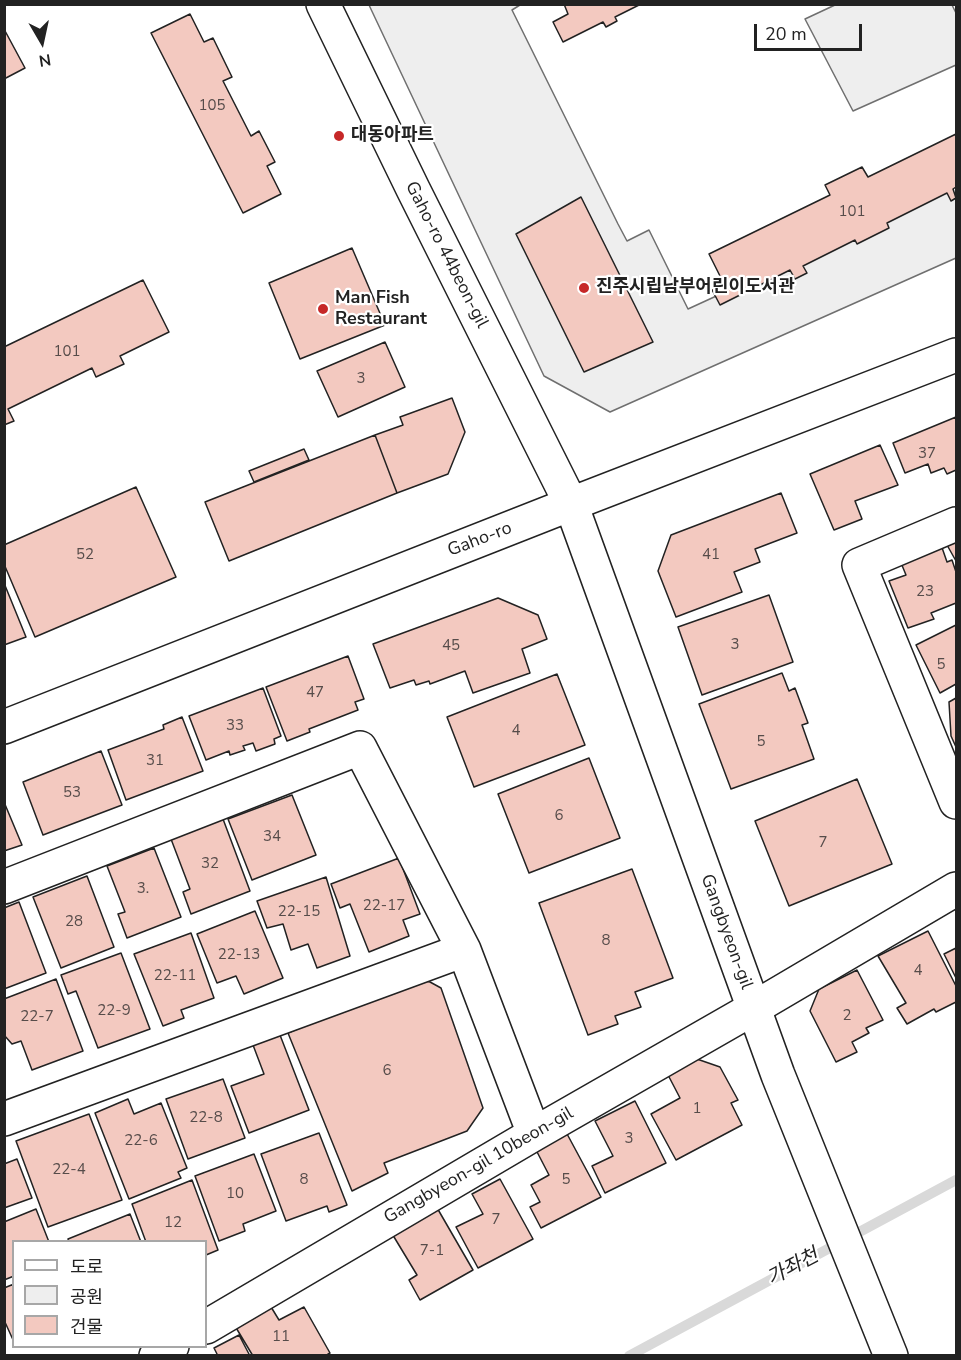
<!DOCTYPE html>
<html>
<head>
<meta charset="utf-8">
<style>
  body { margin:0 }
  #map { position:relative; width:961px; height:1360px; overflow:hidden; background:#fff; font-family:"Nunito Sans","Noto Sans KR",sans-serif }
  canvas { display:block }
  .frame { position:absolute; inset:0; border:6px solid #222; pointer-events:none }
  .legend { position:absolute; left:12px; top:1240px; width:195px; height:108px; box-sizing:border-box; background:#fff; border:2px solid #a7a7a7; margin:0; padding:8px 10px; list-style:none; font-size:18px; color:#222 }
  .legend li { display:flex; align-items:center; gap:12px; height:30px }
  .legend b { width:30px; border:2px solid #a7a7a7 }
  .north { position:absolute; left:12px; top:12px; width:60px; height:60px; -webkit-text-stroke:4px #fff; paint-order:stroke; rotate:171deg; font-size:16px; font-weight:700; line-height:24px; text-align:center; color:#222 }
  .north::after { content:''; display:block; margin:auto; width:21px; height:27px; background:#222; clip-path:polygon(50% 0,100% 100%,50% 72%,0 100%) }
  .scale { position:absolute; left:754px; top:24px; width:108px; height:27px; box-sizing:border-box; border:3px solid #222; border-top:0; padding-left:8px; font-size:18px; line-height:21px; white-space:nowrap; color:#222; -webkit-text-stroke:4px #fff; paint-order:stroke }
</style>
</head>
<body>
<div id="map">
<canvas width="961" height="1360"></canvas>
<div class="frame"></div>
<ul class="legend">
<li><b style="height:8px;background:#fff"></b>도로</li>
<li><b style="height:16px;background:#eee"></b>공원</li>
<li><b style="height:16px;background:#f3c9c0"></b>건물</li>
</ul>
<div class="north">N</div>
<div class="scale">20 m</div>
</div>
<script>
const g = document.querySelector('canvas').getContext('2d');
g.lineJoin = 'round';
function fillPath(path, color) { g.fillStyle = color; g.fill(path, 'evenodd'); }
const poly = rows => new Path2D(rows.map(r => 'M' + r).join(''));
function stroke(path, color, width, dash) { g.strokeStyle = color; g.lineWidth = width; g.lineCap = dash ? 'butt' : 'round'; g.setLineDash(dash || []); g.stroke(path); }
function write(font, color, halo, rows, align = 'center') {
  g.font = font + ' "Nunito Sans","Noto Sans KR",sans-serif'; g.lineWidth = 4.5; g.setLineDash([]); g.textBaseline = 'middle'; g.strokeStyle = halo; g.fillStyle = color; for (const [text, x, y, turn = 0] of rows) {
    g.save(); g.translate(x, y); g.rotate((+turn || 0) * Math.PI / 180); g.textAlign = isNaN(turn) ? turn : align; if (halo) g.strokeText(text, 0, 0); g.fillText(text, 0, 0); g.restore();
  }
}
const green = poly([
  [369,5,520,5,512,10,618,224,627,241,649,230,688,309,956,186,956,258,610,412,544,376,369,5],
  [835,5,952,5,956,13,956,65,853,111,805,19,835,5]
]);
fillPath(green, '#eee');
stroke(green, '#6f6f6f', 1.5);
stroke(poly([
  [629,1356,956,1180]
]), '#d9d9d9', 10);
const building = poly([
  [564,4,641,4,615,17,617,21,606,27,603,22,563,42,553,22,568,14,564,4],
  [190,14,204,42,213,38,232,77,223,81,251,136,259,131,275,162,267,166,281,194,243,213,151,33,190,14],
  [4,29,25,68,4,79,4,29],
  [956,134,956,187,953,189,956,198,951,201,947,193,887,223,889,228,857,244,855,240,803,266,807,273,795,279,790,270,720,305,709,284,721,278,709,254,830,195,825,185,862,167,868,177,956,134],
  [581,197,653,342,584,372,516,234,581,197],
  [352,248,385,325,300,359,269,283,352,248],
  [143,280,169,332,120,356,124,364,96,377,92,368,8,409,14,421,4,425,4,347,143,280],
  [385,342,405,387,338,417,317,371,385,342],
  [452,398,465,432,448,474,397,493,375,435,403,425,400,417,452,398],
  [956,417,956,470,947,474,944,468,931,473,928,464,905,473,893,443,956,417],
  [375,435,397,493,229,561,205,502,375,435],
  [880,445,898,485,855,501,862,519,834,530,810,474,880,445],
  [304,449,309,460,254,482,249,471,304,449],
  [136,487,176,577,35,637,4,564,4,545,136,487],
  [781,493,797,533,755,549,760,562,734,572,742,592,676,617,658,571,671,535,781,493],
  [939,539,947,562,952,560,956,572,956,603,931,613,934,619,908,628,889,581,906,575,899,558,939,539],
  [956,542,956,561,947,545,956,542],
  [4,583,26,637,4,645,4,583],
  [769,595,793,662,702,695,678,627,769,595],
  [498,598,538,615,547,639,522,649,530,673,473,693,465,671,430,684,429,681,416,685,414,680,390,688,373,644,498,598],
  [956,625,956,684,940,693,916,645,956,625],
  [348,656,364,699,355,702,358,710,309,729,310,732,287,741,266,687,348,656],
  [782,673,789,691,795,688,808,723,802,725,814,759,731,789,699,704,782,673],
  [557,674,585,745,474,787,447,717,557,674],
  [263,688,281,736,274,739,275,744,256,751,253,743,243,746,245,750,230,755,229,751,206,760,189,716,263,688],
  [956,698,956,747,951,736,949,702,956,698],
  [182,717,203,771,126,800,108,750,164,729,163,725,182,717],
  [101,751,122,805,43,835,23,782,101,751],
  [589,758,620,838,529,873,498,794,589,758],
  [857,779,892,864,789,906,755,821,857,779],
  [292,795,316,855,252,880,228,819,292,795],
  [4,802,22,845,4,851,4,802],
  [223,819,250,891,191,914,183,892,190,889,171,839,223,819],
  [154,848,181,917,127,938,118,914,125,912,107,866,154,848],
  [399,858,420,914,403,920,409,936,369,952,350,904,340,908,331,884,399,858],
  [632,869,673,978,635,992,641,1007,615,1016,618,1024,588,1035,539,903,632,869],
  [87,876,114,947,61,968,33,897,87,876],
  [326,877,350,956,317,968,308,944,291,950,283,924,267,928,257,901,326,877],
  [19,902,46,973,4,989,4,908,19,902],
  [255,911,283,978,244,994,236,976,217,983,197,934,255,911],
  [928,931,956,986,956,1002,936,1012,934,1009,907,1024,897,1008,906,1003,878,956,928,931],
  [191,933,214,998,181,1010,184,1018,163,1026,134,954,191,933],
  [956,948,956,978,944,954,956,948],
  [121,953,150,1029,98,1048,76,991,68,994,61,975,121,953],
  [857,970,883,1020,866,1028,869,1033,852,1042,857,1052,836,1062,810,1011,819,989,857,970],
  [415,978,430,982,441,988,483,1108,467,1131,384,1163,388,1173,352,1191,288,1033,415,978],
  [56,979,83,1051,32,1070,21,1041,12,1044,4,1035,4,999,56,979],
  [280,1035,309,1110,249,1133,231,1086,264,1074,253,1045,280,1035],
  [694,1058,720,1067,738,1100,731,1103,742,1125,676,1160,651,1114,680,1098,667,1073,694,1058],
  [223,1079,245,1138,188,1159,166,1099,223,1079],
  [128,1099,134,1114,161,1103,187,1168,178,1172,181,1178,129,1199,95,1113,128,1099],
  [635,1101,666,1163,605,1193,592,1166,613,1156,595,1121,635,1101],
  [89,1114,122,1200,48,1227,16,1141,89,1114],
  [566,1132,601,1197,541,1228,530,1207,540,1202,531,1185,549,1175,535,1148,566,1132],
  [319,1133,347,1205,329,1212,327,1206,286,1221,261,1154,319,1133],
  [254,1154,276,1211,243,1224,245,1231,219,1241,195,1176,254,1154],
  [17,1159,32,1198,4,1208,4,1164,17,1159],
  [500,1179,533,1239,478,1268,456,1227,483,1214,472,1194,500,1179],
  [192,1180,218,1250,206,1255,206,1242,146,1242,132,1204,192,1180],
  [436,1206,473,1270,420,1300,409,1280,417,1275,391,1232,436,1206],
  [36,1209,49,1242,14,1242,14,1276,4,1280,4,1222,36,1209],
  [130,1214,141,1242,69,1242,68,1239,130,1214],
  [14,1284,14,1342,4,1320,4,1288,14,1284],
  [268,1302,279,1320,304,1307,330,1353,325,1356,253,1356,232,1321,268,1302],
  [239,1335,250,1356,218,1356,214,1348,239,1335]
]);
fillPath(building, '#f3c9c0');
stroke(building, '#222', 1.5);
const minor = poly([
  [323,4,413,189,571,504,778,1075,891,1356],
  [956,524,859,565,956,802],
  [4,727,571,504,956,355],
  [4,887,360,748,464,950,534,1134],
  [4,1119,464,950],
  [206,1327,534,1134,754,1008,956,889],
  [156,1356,172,1346]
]);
stroke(minor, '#222', 36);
stroke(minor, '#fff', 33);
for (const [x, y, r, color] of [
  [339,136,6,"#c62828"],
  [584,288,6,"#c62828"],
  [323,309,6,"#c62828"]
]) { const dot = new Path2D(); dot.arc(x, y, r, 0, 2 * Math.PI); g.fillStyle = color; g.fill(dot); stroke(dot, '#fff', 2); }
write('15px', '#564c4a', null, [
  ["105",212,106],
  ["101",852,212],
  ["101",67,352],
  ["3",361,379],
  ["37",927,454],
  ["52",85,555],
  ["41",711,555],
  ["23",925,592],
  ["3",735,645],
  ["45",451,646],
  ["5",941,665],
  ["47",315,693],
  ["33",235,726],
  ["4",516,731],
  ["5",761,742],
  ["31",155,761],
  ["53",72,793],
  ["6",559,816],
  ["34",272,837],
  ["7",823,843],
  ["32",210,864],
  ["3.",143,889],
  ["22-17",384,906],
  ["22-15",299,912],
  ["28",74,922],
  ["8",606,941],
  ["22-13",239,955],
  ["4",918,971],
  ["22-11",175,976],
  ["22-9",114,1011],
  ["2",847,1016],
  ["22-7",37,1017],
  ["6",387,1071],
  ["1",697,1109],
  ["22-8",206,1118],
  ["3",629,1139],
  ["22-6",141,1141],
  ["22-4",69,1170],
  ["8",304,1180],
  ["5",566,1180],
  ["10",235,1194],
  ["7",496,1220],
  ["12",173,1223],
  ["7-1",432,1251],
  ["11",281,1337]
]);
write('bold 18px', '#222', '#fff', [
  ["대동아파트",351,136],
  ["진주시립남부어린이도서관",596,288],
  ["Man Fish",335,299],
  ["Restaurant",335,320]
], 'left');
write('18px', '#222', '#fff', [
  ["Gaho-ro 44beon-gil",446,255,63],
  ["Gaho-ro",480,540,-21],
  ["Gangbyeon-gil",726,932,70],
  ["Gangbyeon-gil 10beon-gil",479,1166,-30]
]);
write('italic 20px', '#222', '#fff', [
  ["가좌천",793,1268,-28]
]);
</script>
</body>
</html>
